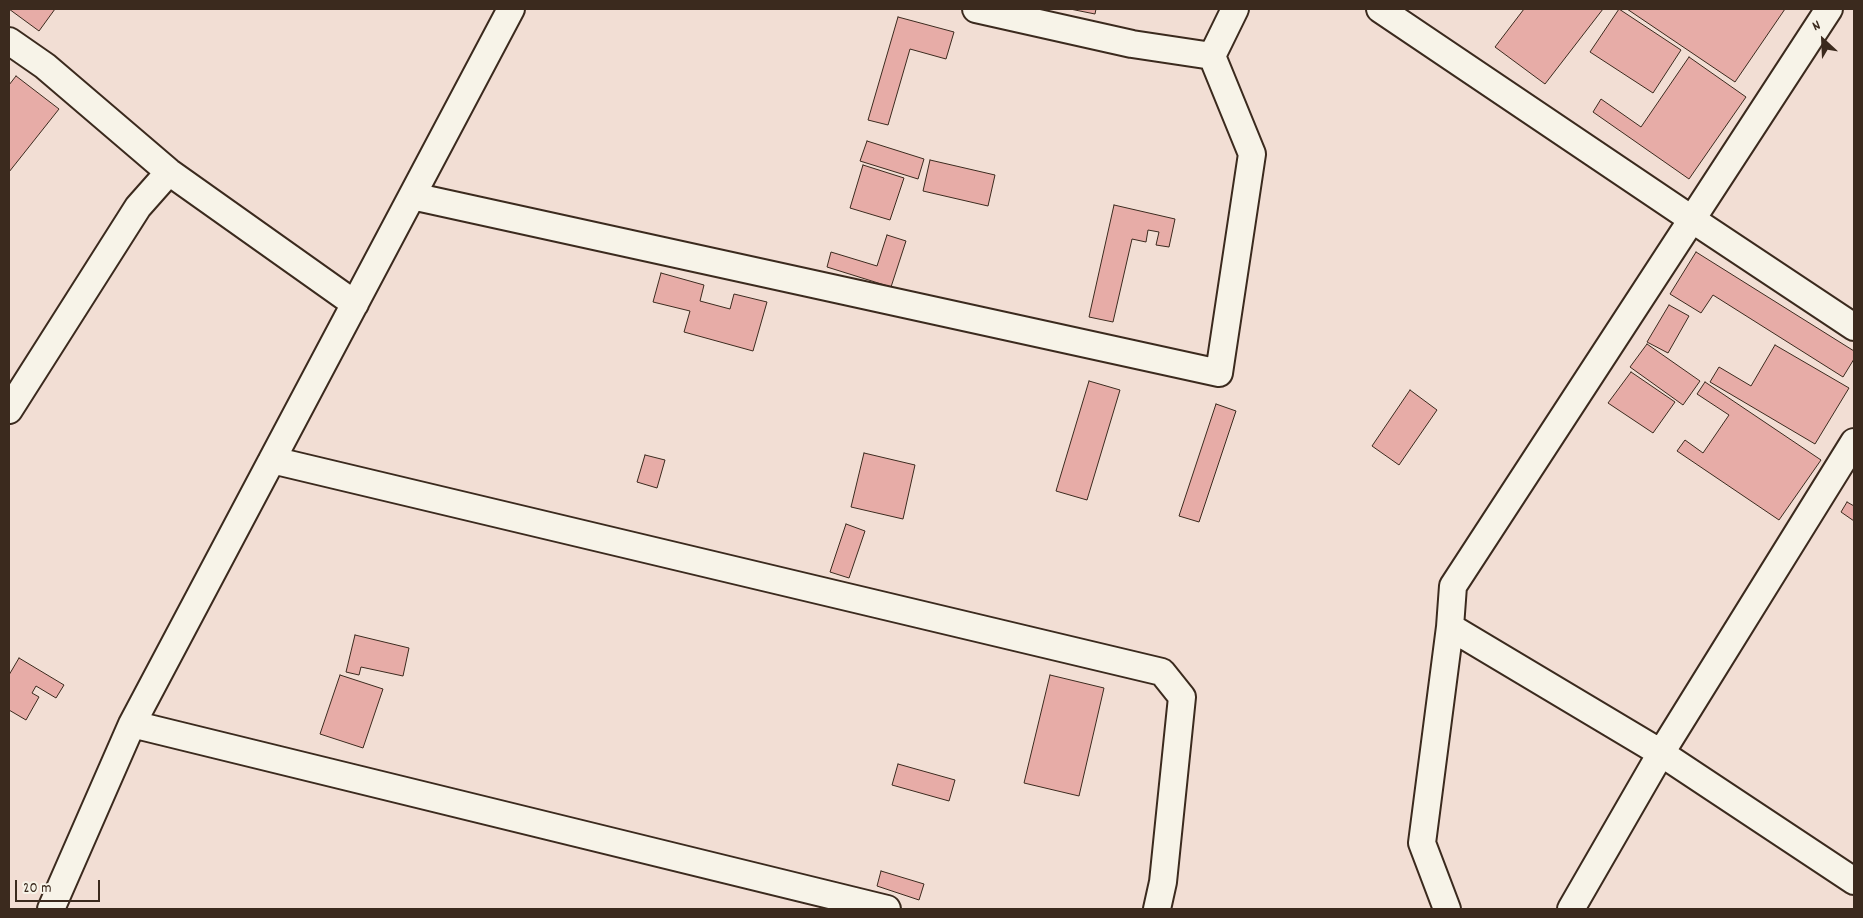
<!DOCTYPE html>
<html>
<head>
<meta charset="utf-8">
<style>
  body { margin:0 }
  #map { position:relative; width:1863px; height:918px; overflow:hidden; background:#f2ded4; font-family:Dekko,sans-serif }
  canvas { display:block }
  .frame { position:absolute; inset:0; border:10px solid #3b2a1e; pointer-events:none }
  .north { position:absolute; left:1798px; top:15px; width:50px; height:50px; -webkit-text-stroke:4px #f7f3e8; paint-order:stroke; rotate:335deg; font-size:14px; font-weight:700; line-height:20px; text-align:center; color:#3b2a1e }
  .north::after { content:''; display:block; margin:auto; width:18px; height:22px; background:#3b2a1e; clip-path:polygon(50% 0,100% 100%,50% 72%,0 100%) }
  .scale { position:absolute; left:15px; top:880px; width:85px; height:22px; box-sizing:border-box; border:2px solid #3b2a1e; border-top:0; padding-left:6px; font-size:15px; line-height:18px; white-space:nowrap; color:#3b2a1e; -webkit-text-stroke:4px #f7f3e8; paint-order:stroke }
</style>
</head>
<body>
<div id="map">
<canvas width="1863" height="918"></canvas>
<div class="frame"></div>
<div class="north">N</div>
<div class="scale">20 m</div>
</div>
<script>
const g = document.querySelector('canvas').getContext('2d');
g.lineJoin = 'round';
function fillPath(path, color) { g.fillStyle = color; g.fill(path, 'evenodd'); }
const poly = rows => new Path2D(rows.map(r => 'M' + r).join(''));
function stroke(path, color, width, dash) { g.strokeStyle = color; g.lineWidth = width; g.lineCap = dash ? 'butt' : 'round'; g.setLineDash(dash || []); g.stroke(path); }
const building = poly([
  [9,9,55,9,39,31,9,9],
  [1070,9,1096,9,1095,14,1070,9],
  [1524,9,1603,9,1545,84,1495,47,1524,9],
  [1619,9,1681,50,1653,93,1590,52,1619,9],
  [1627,9,1785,9,1735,82,1627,9],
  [898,17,954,32,946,59,910,49,888,125,868,120,898,17],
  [1689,57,1746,97,1689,179,1593,112,1601,99,1641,127,1689,57],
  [16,76,59,109,9,172,9,85,16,76],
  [867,141,924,159,918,179,860,161,867,141],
  [930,160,995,175,988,206,923,191,930,160],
  [863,165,904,178,890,220,850,208,863,165],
  [1114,205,1175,219,1169,247,1156,245,1159,232,1148,230,1146,242,1132,239,1113,322,1089,317,1114,205],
  [887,235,906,241,891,287,827,267,831,252,877,266,887,235],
  [1696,252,1854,351,1854,359,1843,377,1713,295,1701,313,1670,294,1696,252],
  [661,273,704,285,700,301,730,309,734,294,767,302,753,351,684,332,690,311,653,302,661,273],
  [1669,305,1689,316,1668,353,1647,342,1669,305],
  [1647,344,1700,381,1683,405,1630,367,1647,344],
  [1775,345,1849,388,1815,444,1710,382,1719,367,1751,386,1775,345],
  [1631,372,1675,402,1653,433,1608,403,1631,372],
  [1089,381,1120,390,1087,500,1056,491,1089,381],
  [1705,382,1821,460,1779,520,1677,451,1685,440,1703,453,1729,415,1697,394,1705,382],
  [1410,390,1437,410,1399,465,1372,446,1410,390],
  [1216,404,1236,411,1199,522,1179,516,1216,404],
  [864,453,915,465,903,519,851,507,864,453],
  [645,455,665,460,657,488,637,482,645,455],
  [1847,502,1854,506,1854,521,1841,512,1847,502],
  [846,524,865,531,849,578,830,572,846,524],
  [355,635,409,648,403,676,361,667,359,675,346,672,355,635],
  [19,658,64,685,56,698,36,686,32,693,39,697,26,720,9,710,9,675,19,658],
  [340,675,383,689,363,748,320,734,340,675],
  [1050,675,1104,688,1079,796,1024,783,1050,675],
  [898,764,955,780,949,801,892,785,898,764],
  [881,871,924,884,919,900,877,886,881,871]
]);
fillPath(building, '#e7aca7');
stroke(building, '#3b2a1e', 1);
const minor = poly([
  [976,9,1132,44,1212,56],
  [1380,9,1693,220,1854,327],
  [9,41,45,66,169,172,355,304],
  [412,196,1219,373,1252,154,1212,56,1235,9],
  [9,410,138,207,169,172],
  [272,460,1162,672,1182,697,1163,882,1157,909],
  [1450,627,1661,753,1854,881],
  [132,724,887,909],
  [51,909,132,724,511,9],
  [1447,909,1422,843,1450,627,1453,586,1829,9],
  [1571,909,1661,753,1854,442]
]);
stroke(minor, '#3b2a1e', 30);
stroke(minor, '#f7f3e8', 26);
</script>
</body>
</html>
